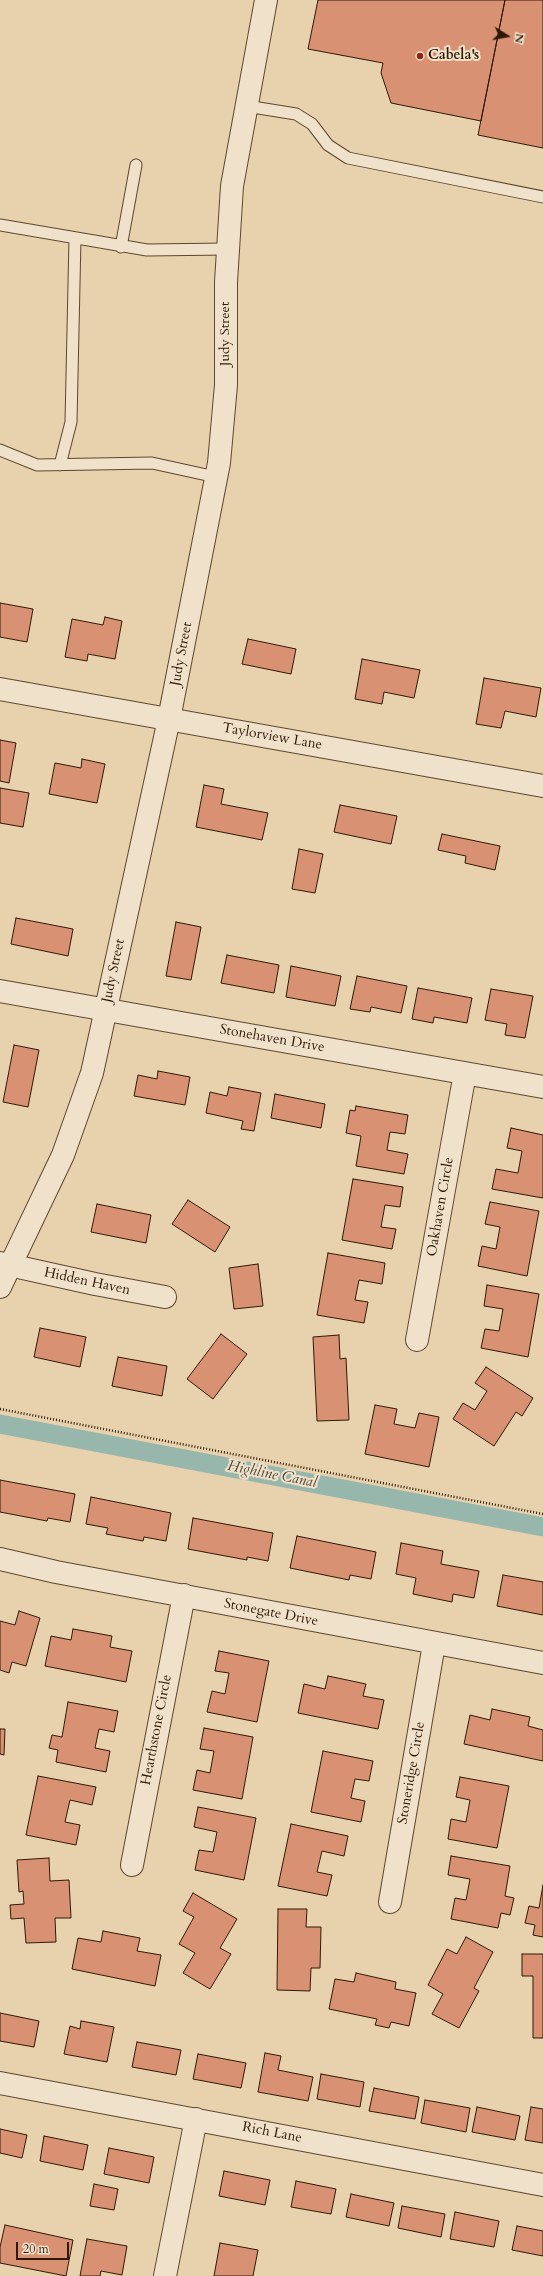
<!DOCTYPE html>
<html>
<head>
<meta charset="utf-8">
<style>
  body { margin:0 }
  #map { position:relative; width:543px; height:2276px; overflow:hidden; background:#e8d1ad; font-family:Cardo,serif }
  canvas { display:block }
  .north { position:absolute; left:487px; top:16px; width:40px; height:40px; -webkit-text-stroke:3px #f0e1ca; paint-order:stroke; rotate:101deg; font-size:11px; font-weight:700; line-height:16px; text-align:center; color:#2f1904 }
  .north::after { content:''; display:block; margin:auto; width:14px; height:18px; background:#2f1904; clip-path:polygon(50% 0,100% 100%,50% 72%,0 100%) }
  .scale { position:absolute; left:16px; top:2242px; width:53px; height:18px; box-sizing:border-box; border:2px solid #2f1904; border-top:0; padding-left:5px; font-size:12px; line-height:14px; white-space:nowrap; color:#2f1904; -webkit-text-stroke:3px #f0e1ca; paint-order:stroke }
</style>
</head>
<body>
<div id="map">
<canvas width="543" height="2276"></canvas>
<div class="north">N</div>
<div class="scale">20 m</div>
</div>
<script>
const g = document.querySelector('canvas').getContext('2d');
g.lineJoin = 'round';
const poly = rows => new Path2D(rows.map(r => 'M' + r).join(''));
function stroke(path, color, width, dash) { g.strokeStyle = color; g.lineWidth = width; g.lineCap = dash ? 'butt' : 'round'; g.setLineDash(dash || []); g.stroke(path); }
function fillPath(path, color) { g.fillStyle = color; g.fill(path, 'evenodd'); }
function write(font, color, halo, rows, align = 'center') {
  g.font = font + ' Cardo,serif'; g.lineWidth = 4; g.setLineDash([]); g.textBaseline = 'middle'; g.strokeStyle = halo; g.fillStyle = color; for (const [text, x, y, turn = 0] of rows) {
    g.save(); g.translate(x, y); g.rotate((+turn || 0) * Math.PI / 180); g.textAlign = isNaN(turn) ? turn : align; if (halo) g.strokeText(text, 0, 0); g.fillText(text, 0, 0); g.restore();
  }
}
stroke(poly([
  [0,1424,543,1527]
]), '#97b7ad', 19);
const building = poly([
  [318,0,505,0,481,121,391,103,381,73,383,63,308,49,318,0],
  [505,0,543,0,543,148,478,135,505,0],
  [0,603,33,609,27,642,0,637,0,603],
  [105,617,122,621,115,659,88,654,87,661,65,657,72,619,103,625,105,617],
  [248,639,296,649,291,674,242,664,248,639],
  [362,659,420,670,414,698,384,692,382,704,355,699,362,659],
  [484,678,541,688,536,717,505,711,501,728,476,724,484,678],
  [0,740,16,743,9,783,0,781,0,740],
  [82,759,105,764,97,803,49,794,55,763,81,768,82,759],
  [204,785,224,789,221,804,268,813,262,840,196,827,204,785],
  [0,788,29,793,23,827,0,823,0,788],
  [340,805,397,816,391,844,334,832,340,805],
  [442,834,500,846,495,870,465,863,466,856,438,850,442,834],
  [299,849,323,854,315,893,292,889,299,849],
  [16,918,73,929,68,956,11,944,16,918],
  [176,922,201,927,191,980,166,976,176,922],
  [227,955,279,965,274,993,221,983,227,955],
  [291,966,341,976,335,1006,286,997,291,966],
  [357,976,407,986,401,1013,371,1007,370,1012,350,1009,357,976],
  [418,988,472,998,467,1023,434,1017,433,1023,412,1019,418,988],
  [491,989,533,996,525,1038,505,1035,507,1024,485,1020,491,989],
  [14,1045,39,1050,28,1107,3,1102,14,1045],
  [158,1071,190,1077,185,1105,134,1096,138,1075,157,1079,158,1071],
  [229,1087,261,1093,254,1131,241,1129,243,1121,206,1113,210,1092,227,1096,229,1087],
  [275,1094,325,1104,321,1128,271,1118,275,1094],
  [356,1106,408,1115,405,1134,390,1132,387,1150,408,1154,404,1174,356,1166,361,1136,346,1133,350,1110,355,1111,356,1106],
  [511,1128,543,1135,543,1198,492,1189,496,1169,518,1173,522,1151,507,1148,511,1128],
  [353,1179,403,1187,400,1207,385,1205,381,1227,396,1229,392,1249,342,1240,353,1179],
  [188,1200,230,1227,215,1252,172,1224,188,1200],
  [490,1202,539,1211,527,1276,478,1266,482,1246,496,1249,500,1227,485,1224,490,1202],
  [97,1204,151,1215,146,1243,91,1232,97,1204],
  [328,1253,385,1263,382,1284,359,1280,355,1300,368,1302,364,1323,317,1315,328,1253],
  [258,1264,263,1306,234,1309,229,1268,258,1264],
  [487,1285,539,1294,528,1357,481,1348,485,1329,499,1331,503,1309,484,1306,487,1285],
  [40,1328,86,1337,80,1367,34,1357,40,1328],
  [221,1334,247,1354,213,1399,187,1379,221,1334],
  [339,1335,340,1359,346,1358,349,1420,317,1421,313,1337,339,1335],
  [118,1357,167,1366,162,1396,112,1386,118,1357],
  [486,1367,533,1398,522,1416,516,1412,494,1446,453,1419,463,1403,475,1410,487,1391,475,1383,486,1367],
  [375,1405,397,1409,394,1424,415,1428,419,1413,439,1417,429,1467,365,1454,375,1405],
  [0,1480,75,1494,70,1522,48,1518,47,1521,0,1512,0,1480],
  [91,1497,171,1513,166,1541,144,1537,143,1541,106,1534,108,1528,86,1524,91,1497],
  [193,1518,273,1533,268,1561,247,1557,247,1560,188,1549,193,1518],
  [297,1536,376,1552,371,1579,350,1575,349,1580,290,1568,297,1536],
  [401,1543,443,1551,441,1564,479,1571,474,1598,453,1594,452,1602,413,1594,416,1578,396,1574,401,1543],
  [503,1575,543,1582,543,1615,497,1606,503,1575],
  [19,1611,40,1618,26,1666,12,1662,9,1673,0,1670,0,1621,15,1625,19,1611],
  [73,1629,112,1636,110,1647,132,1651,126,1682,45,1666,51,1636,71,1640,73,1629],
  [219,1651,269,1661,257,1722,207,1712,212,1691,225,1694,229,1673,215,1671,219,1651],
  [328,1676,366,1684,363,1696,384,1700,378,1729,298,1713,304,1684,325,1689,328,1676],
  [68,1702,118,1711,114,1732,99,1729,95,1748,110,1751,106,1772,56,1762,58,1750,49,1748,52,1735,62,1737,68,1702],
  [492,1709,530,1717,528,1726,543,1730,543,1761,464,1744,470,1715,490,1720,492,1709],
  [204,1728,253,1737,242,1799,193,1790,197,1770,210,1773,214,1751,200,1749,204,1728],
  [0,1729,5,1729,4,1755,0,1754,0,1729],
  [323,1751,373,1761,369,1781,355,1779,351,1798,365,1801,361,1822,311,1812,323,1751],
  [38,1776,96,1787,92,1805,70,1800,65,1822,80,1825,76,1845,26,1835,38,1776],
  [460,1777,509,1786,497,1848,448,1839,451,1819,466,1822,470,1800,456,1797,460,1777],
  [198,1807,256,1818,244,1880,195,1870,199,1850,213,1852,217,1832,194,1827,198,1807],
  [291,1824,348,1836,344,1856,322,1851,317,1872,332,1875,327,1896,278,1886,291,1824],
  [451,1856,510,1866,505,1896,514,1898,510,1915,501,1913,498,1928,451,1919,455,1898,466,1900,470,1879,448,1875,451,1856],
  [49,1858,50,1881,69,1880,71,1918,55,1918,56,1942,26,1943,24,1918,11,1919,10,1905,24,1904,23,1891,19,1892,17,1860,49,1858],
  [543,1885,543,1937,533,1935,535,1925,525,1923,529,1906,539,1908,543,1885],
  [193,1893,237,1919,220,1948,231,1954,210,1989,183,1973,195,1953,179,1944,194,1917,183,1911,193,1893],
  [278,1909,307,1909,306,1927,321,1927,320,1968,311,1968,310,1991,277,1990,278,1909],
  [103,1931,140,1938,137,1951,161,1955,155,1986,72,1969,78,1938,101,1942,103,1931],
  [466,1937,493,1952,474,1988,479,1991,459,2028,432,2014,443,1994,428,1985,447,1949,457,1954,466,1937],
  [522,1954,543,1954,543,2038,533,2038,533,1976,522,1976,522,1954],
  [356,1973,396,1982,395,1989,416,1993,409,2026,391,2022,389,2028,375,2025,377,2019,329,2009,335,1979,354,1982,356,1973],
  [0,2013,39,2021,34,2047,0,2041,0,2013],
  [81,2021,114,2027,107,2062,64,2054,70,2026,80,2029,81,2021],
  [137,2042,181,2050,176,2075,132,2067,137,2042],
  [265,2053,281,2056,278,2070,313,2077,308,2101,258,2092,265,2053],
  [198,2054,246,2063,241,2088,193,2079,198,2054],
  [321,2074,364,2082,360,2107,317,2099,321,2074],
  [374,2088,419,2097,415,2119,369,2111,374,2088],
  [425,2100,470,2108,466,2132,421,2123,425,2100],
  [477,2107,520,2116,515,2140,472,2132,477,2107],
  [531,2107,543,2109,543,2143,525,2140,531,2107],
  [0,2129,27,2135,22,2158,0,2153,0,2129],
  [44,2136,88,2145,83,2170,40,2161,44,2136],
  [109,2148,154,2157,149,2183,104,2174,109,2148],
  [224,2171,270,2180,265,2205,219,2196,224,2171],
  [296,2181,336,2189,331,2214,291,2207,296,2181],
  [94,2184,118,2189,114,2210,90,2206,94,2184],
  [351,2194,394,2203,389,2226,346,2217,351,2194],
  [402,2206,445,2214,441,2237,398,2228,402,2206],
  [455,2212,499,2221,494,2247,450,2239,455,2212],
  [5,2225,73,2240,66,2276,0,2263,0,2247,5,2225],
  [517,2226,543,2231,543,2256,512,2250,517,2226],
  [87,2239,127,2246,122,2275,101,2271,100,2276,80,2276,87,2239],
  [220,2243,258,2250,253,2276,214,2276,220,2243]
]);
fillPath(building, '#d89273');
stroke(building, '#2f1904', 1);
const service = poly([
  [246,106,296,114,312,124,328,145,348,158,543,197],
  [0,225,147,250,228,249],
  [121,247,136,165],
  [0,450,37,465,152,463,216,477],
  [60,465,71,422,75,238]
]);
const minor = poly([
  [0,689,543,786],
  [0,991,543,1087],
  [0,1263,95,1284,165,1297],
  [417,1340,465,1073],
  [0,1559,56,1572,543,1663],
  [132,1865,184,1595],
  [390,1902,434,1644],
  [0,2083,543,2185],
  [165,2276,196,2119]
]);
const tertiary = poly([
  [0,1287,63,1155,92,1073,169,719,219,463,226,385,226,282,232,186,266,0]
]);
stroke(service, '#5d472e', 13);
stroke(minor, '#5d472e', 24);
stroke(tertiary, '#5d472e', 24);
stroke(poly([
  [0,1409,543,1514]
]), '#2f1904', 2.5, [1, 2]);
stroke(service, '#f0e1ca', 11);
stroke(minor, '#f0e1ca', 22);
stroke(tertiary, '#f0e1ca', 22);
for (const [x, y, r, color] of [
  [420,56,4,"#8f2418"]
]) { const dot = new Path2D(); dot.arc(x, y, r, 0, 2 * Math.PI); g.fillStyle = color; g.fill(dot); stroke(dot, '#f0e1ca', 1.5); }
write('bold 14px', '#2f1904', '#f0e1ca', [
  ["Cabela's",428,56]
], 'left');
write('14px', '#2f1904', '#f0e1ca', [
  ["Judy Street",226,334,-90],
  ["Judy Street",182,654,-79],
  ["Taylorview Lane",272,737,10],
  ["Judy Street",114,971,-78],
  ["Stonehaven Drive",272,1039,10],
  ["Oakhaven Circle",441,1207,-80],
  ["Hidden Haven",87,1282,12],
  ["Stonegate Drive",271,1613,11],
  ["Hearthstone Circle",157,1730,-79],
  ["Stoneridge Circle",412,1773,-80],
  ["Rich Lane",272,2133,11]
]);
write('italic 15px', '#4e4837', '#f0e1ca', [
  ["Highline Canal",272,1475,11]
]);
</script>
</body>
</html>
